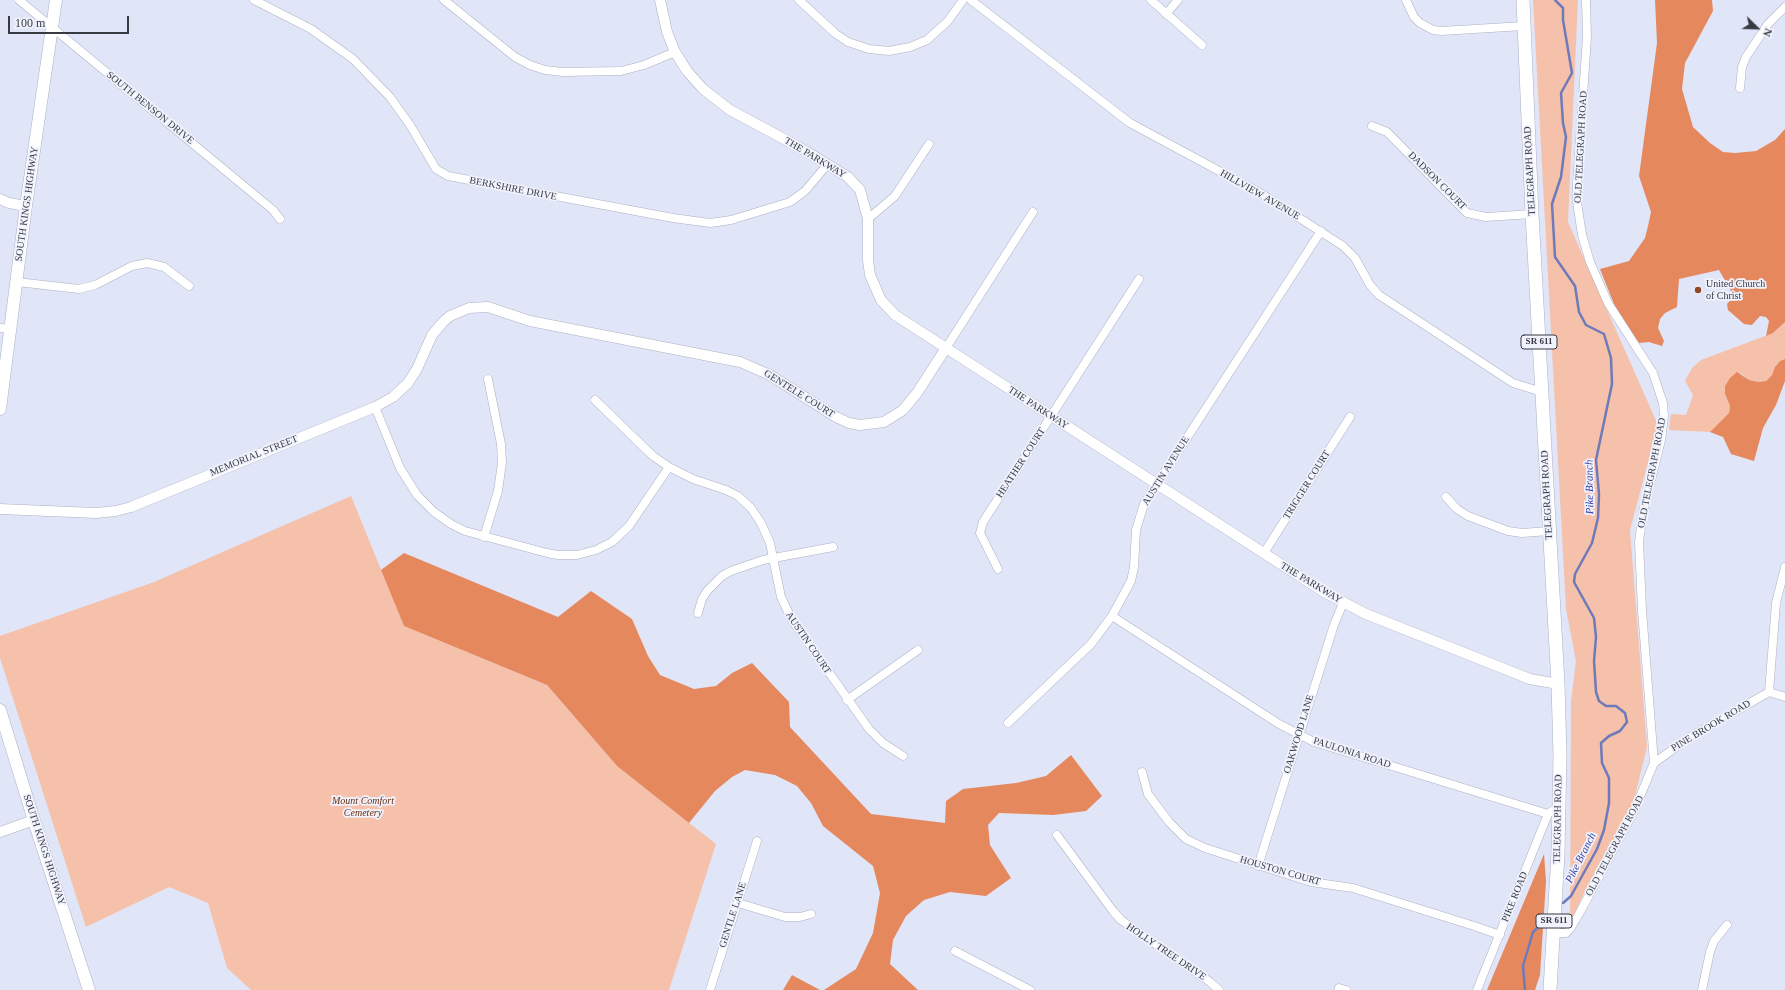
<!DOCTYPE html>
<html>
<head>
<meta charset="utf-8">
<style>
  body { margin:0 }
  #map { position:relative; width:1785px; height:990px; overflow:hidden; background:#e1e5f8; font-family:Georgia,serif }
  canvas { display:block }
  .north { position:absolute; left:1737px; top:8px; width:40px; height:40px; -webkit-text-stroke:3px #f0f3fe; paint-order:stroke; rotate:113deg; font-size:11px; font-weight:700; line-height:16px; text-align:center; color:#383a41 }
  .north::after { content:''; display:block; margin:auto; width:14px; height:18px; background:#383a41; clip-path:polygon(50% 0,100% 100%,50% 72%,0 100%) }
  .scale { position:absolute; left:8px; top:16px; width:121px; height:18px; box-sizing:border-box; border:2px solid #383a41; border-top:0; padding-left:5px; font-size:12px; line-height:14px; white-space:nowrap; color:#383a41; -webkit-text-stroke:3px #f0f3fe; paint-order:stroke }
</style>
</head>
<body>
<div id="map">
<canvas width="1785" height="990"></canvas>
<div class="north">N</div>
<div class="scale">100 m</div>
</div>
<script>
const g = document.querySelector('canvas').getContext('2d');
g.lineJoin = 'round';
function fillPath(path, color) { g.fillStyle = color; g.fill(path, 'evenodd'); }
const poly = rows => new Path2D(rows.map(r => 'M' + r).join(''));
function stroke(path, color, width, dash) { g.strokeStyle = color; g.lineWidth = width; g.lineCap = dash ? 'butt' : 'round'; g.setLineDash(dash || []); g.stroke(path); }
function write(font, color, halo, rows, align = 'center') {
  g.font = font + ' Georgia,serif'; g.lineWidth = 3.5; g.setLineDash([]); g.textBaseline = 'middle'; g.strokeStyle = halo; g.fillStyle = color; for (const [text, x, y, turn = 0] of rows) {
    g.save(); g.translate(x, y); g.rotate((+turn || 0) * Math.PI / 180); g.textAlign = isNaN(turn) ? turn : align; if (halo) g.strokeText(text, 0, 0); g.fillText(text, 0, 0); g.restore();
  }
}
fillPath(poly([
  [1533,0,1578,0,1568,222,1658,425,1630,530,1647,747,1633,804,1584,893,1570,925,1571,701,1576,661,1566,609],
  [1785,322,1785,359,1780,361,1775,367,1772,375,1766,381,1758,382,1749,380,1740,373,1725,394,1730,406,1729,413,1710,432,1669,430,1671,414,1686,415,1693,395,1685,381,1692,368,1701,360,1773,333],
  [351,496,404,626,547,685,617,766,716,844,669,990,251,990,227,968,208,903,169,887,86,927,0,658,0,636,154,582]
]), '#f6c1aa');
fillPath(poly([
  [1655,0,1712,0,1713,11,1685,63,1682,89,1693,127,1710,143,1723,152,1735,153,1756,151,1775,140,1785,129,1785,322,1773,333,1766,336,1769,321,1766,317,1760,316,1752,325,1744,324,1728,310,1727,304,1734,296,1719,270,1679,279,1677,307,1665,313,1660,319,1658,328,1664,341,1662,346,1649,342,1639,343,1620,319,1600,269,1629,261,1645,238,1648,226,1651,212,1639,176,1657,43],
  [1785,359,1785,381,1776,405,1763,428,1754,461,1731,454,1723,437,1710,432,1729,413,1730,406,1725,394,1725,386,1730,378,1737,372,1749,380,1758,382,1766,381,1772,375,1775,367,1780,361],
  [404,553,558,617,591,591,632,619,648,656,660,675,694,689,716,686,732,673,752,663,789,702,790,727,871,814,945,823,946,801,963,789,1016,783,1046,776,1071,755,1102,796,1086,811,1053,815,999,813,988,825,990,845,1011,878,986,896,950,892,924,900,906,916,893,940,890,964,918,990,824,990,856,969,873,933,880,893,873,866,823,826,811,803,797,786,775,775,745,770,732,777,715,791,689,823,617,766,547,685,404,626,381,570],
  [1544,854,1546,881,1540,975,1535,990,1487,990],
  [792,975,820,990,783,990]
]), '#e6885d');
stroke(poly([
  [1555,0,1563,8,1563,20,1572,73,1561,93,1563,123,1566,137,1561,177,1552,204,1555,257,1575,286,1579,312,1586,325,1604,334,1611,358,1612,384,1596,460,1599,494,1598,518,1592,543,1575,574,1574,582,1594,618,1596,637,1594,661,1596,692,1599,701,1606,706,1616,706,1625,713,1627,722,1620,731,1609,736,1601,743,1602,763,1609,778,1609,803,1604,830,1597,849,1571,896,1563,903],
  [1525,990,1523,966,1533,932,1548,918]
]), '#6e7ab9', 2.5);
const minor = poly([
  [19,0,273,210,280,219],
  [254,0,311,29,353,59,390,97,410,125,436,169,448,176,673,218,710,223,731,220,790,202,805,191,827,165],
  [444,0,515,57,530,65,545,70,563,72,621,71,644,65,675,52],
  [799,0,836,34,848,42,869,49,889,51,910,47,927,40,948,21,963,0],
  [971,0,1130,123,1262,194,1343,246,1355,258,1370,285,1379,295,1513,383,1542,392],
  [1151,0,1202,45],
  [1406,0,1414,17,1420,23,1433,30,1441,31,1524,26],
  [1166,14,1178,0],
  [1740,88,1742,67,1746,57,1768,24,1785,7],
  [1372,126,1387,132,1467,213,1486,217,1532,214],
  [868,219,895,196,929,144],
  [17,282,79,289,95,285,132,266,147,263,164,267,189,286],
  [0,328,11,329],
  [946,348,1033,212],
  [595,400,653,456,669,467,693,479,726,490,738,496,751,508,761,523,770,543,781,597,792,620,869,729,883,743,903,756],
  [375,407,400,468,417,495,434,512,451,524,465,531,547,553,558,555,577,555,596,550,612,542,629,526,669,467],
  [1446,497,1457,509,1468,516,1508,531,1522,533,1549,531],
  [484,537,498,491,502,463,501,444,488,379],
  [1264,553,1350,417],
  [998,569,980,533,983,522,1139,279],
  [698,613,702,599,707,591,722,576,731,571,763,560,833,547],
  [1112,616,1279,724,1314,742,1548,814],
  [1769,692,1776,603,1785,567],
  [1769,692,1785,697],
  [847,700,918,650],
  [1008,723,1091,644,1112,616,1131,581,1134,567,1136,530,1144,504,1321,231],
  [1654,763,1690,737,1769,692],
  [1142,772,1148,794,1169,822,1186,839,1205,848,1311,882,1353,888,1474,926,1500,935],
  [1057,835,1113,911,1121,920,1210,982,1219,990],
  [1258,866,1334,625,1343,603],
  [738,903,785,917,800,917,811,914],
  [1554,933,1566,933,1570,929,1579,914,1634,811,1654,763,1642,610,1639,542,1643,512,1661,440,1664,416,1663,403,1653,373,1608,303,1590,262,1582,235,1577,202,1577,183,1587,37,1586,0],
  [955,951,1030,990],
  [1339,988,1346,990],
  [710,990,757,841],
  [1477,990,1548,814,1552,811],
  [1702,990,1710,952,1714,941,1727,925]
]);
const tertiary = poly([
  [660,0,667,32,675,52,687,71,703,89,730,110,799,147,848,177,860,190,868,219,868,260,870,275,881,300,895,315,1324,592,1366,614,1530,679,1558,684],
  [0,199,9,203,26,206],
  [0,509,96,513,116,511,131,507,375,407,393,397,408,383,417,369,432,335,443,322,450,316,469,308,488,307,530,321,740,362,770,375,836,417,849,423,860,425,884,422,903,410,917,393,946,348],
  [0,832,34,820]
]);
const secondary = poly([
  [0,409,26,206,56,0],
  [0,710,36,827,89,990]
]);
const primary = poly([
  [1523,0,1532,214,1558,684,1560,756,1558,853,1550,990]
]);
stroke(minor, '#acb1c2', 9);
stroke(tertiary, '#acb1c2', 11);
stroke(secondary, '#acb1c2', 13);
stroke(primary, '#acb1c2', 14);
stroke(minor, '#fff', 8);
stroke(tertiary, '#fff', 10);
stroke(secondary, '#fff', 12);
stroke(primary, '#fff', 13);
for (const [x, y, r, color] of [
  [1698,290,4,"#904826"]
]) { const dot = new Path2D(); dot.arc(x, y, r, 0, 2 * Math.PI); g.fillStyle = color; g.fill(dot); stroke(dot, '#f0f3fe', 1.5); }
for (const [x, y, w] of [
  [1539,342,36],
  [1554,921,36]
]) { const box = new Path2D(); box.roundRect(x - w / 2, y - 7, w, 14, 3); g.fillStyle = '#f0f3fe'; g.fill(box); stroke(box, '#383a41', 1); }
write('bold 9px', '#383a41', null, [
  ["SR 611",1539,342],
  ["SR 611",1554,921]
]);
write('10px', '#383a41', '#f0f3fe', [
  ["SOUTH BENSON DRIVE",150,108,39],
  ["OLD TELEGRAPH ROAD",1581,147,-87],
  ["THE PARKWAY",815,158,31],
  ["TELEGRAPH ROAD",1530,171,-93],
  ["DADSON COURT",1437,181,45],
  ["BERKSHIRE DRIVE",513,189,11],
  ["HILLVIEW AVENUE",1260,195,30],
  ["SOUTH KINGS HIGHWAY",27,204,-82],
  ["GENTELE COURT",799,394,32],
  ["THE PARKWAY",1038,408,33],
  ["MEMORIAL STREET",254,456,-22],
  ["HEATHER COURT",1021,463,-57],
  ["AUSTIN AVENUE",1166,471,-58],
  ["OLD TELEGRAPH ROAD",1652,473,-79],
  ["TRIGGER COURT",1307,485,-58],
  ["TELEGRAPH ROAD",1547,495,-93],
  ["THE PARKWAY",1311,583,31],
  ["AUSTIN COURT",808,643,56],
  ["PINE BROOK ROAD",1711,726,-31],
  ["OAKWOOD LANE",1299,734,-73],
  ["PAULONIA ROAD",1352,753,18],
  ["TELEGRAPH ROAD",1558,819,-89],
  ["OLD TELEGRAPH ROAD",1615,846,-62],
  ["SOUTH KINGS HIGHWAY",44,850,72],
  ["HOUSTON COURT",1280,871,16],
  ["PIKE ROAD",1515,897,-68],
  ["GENTLE LANE",733,915,-72],
  ["HOLLY TREE DRIVE",1166,952,34]
]);
write('10px', '#383a41', '#f0f3fe', [
  ["United Church",1706,284],
  ["of Christ",1706,296]
], 'left');
write('italic 10px', '#6a2e0f', '#f0f3fe', [
  ["Mount Comfort",363,801],
  ["Cemetery",363,813]
]);
write('italic 11px', '#373fa3', '#f0f3fe', [
  ["Pike Branch",1590,487,-91],
  ["Pike Branch",1581,858,-63]
]);
</script>
</body>
</html>
